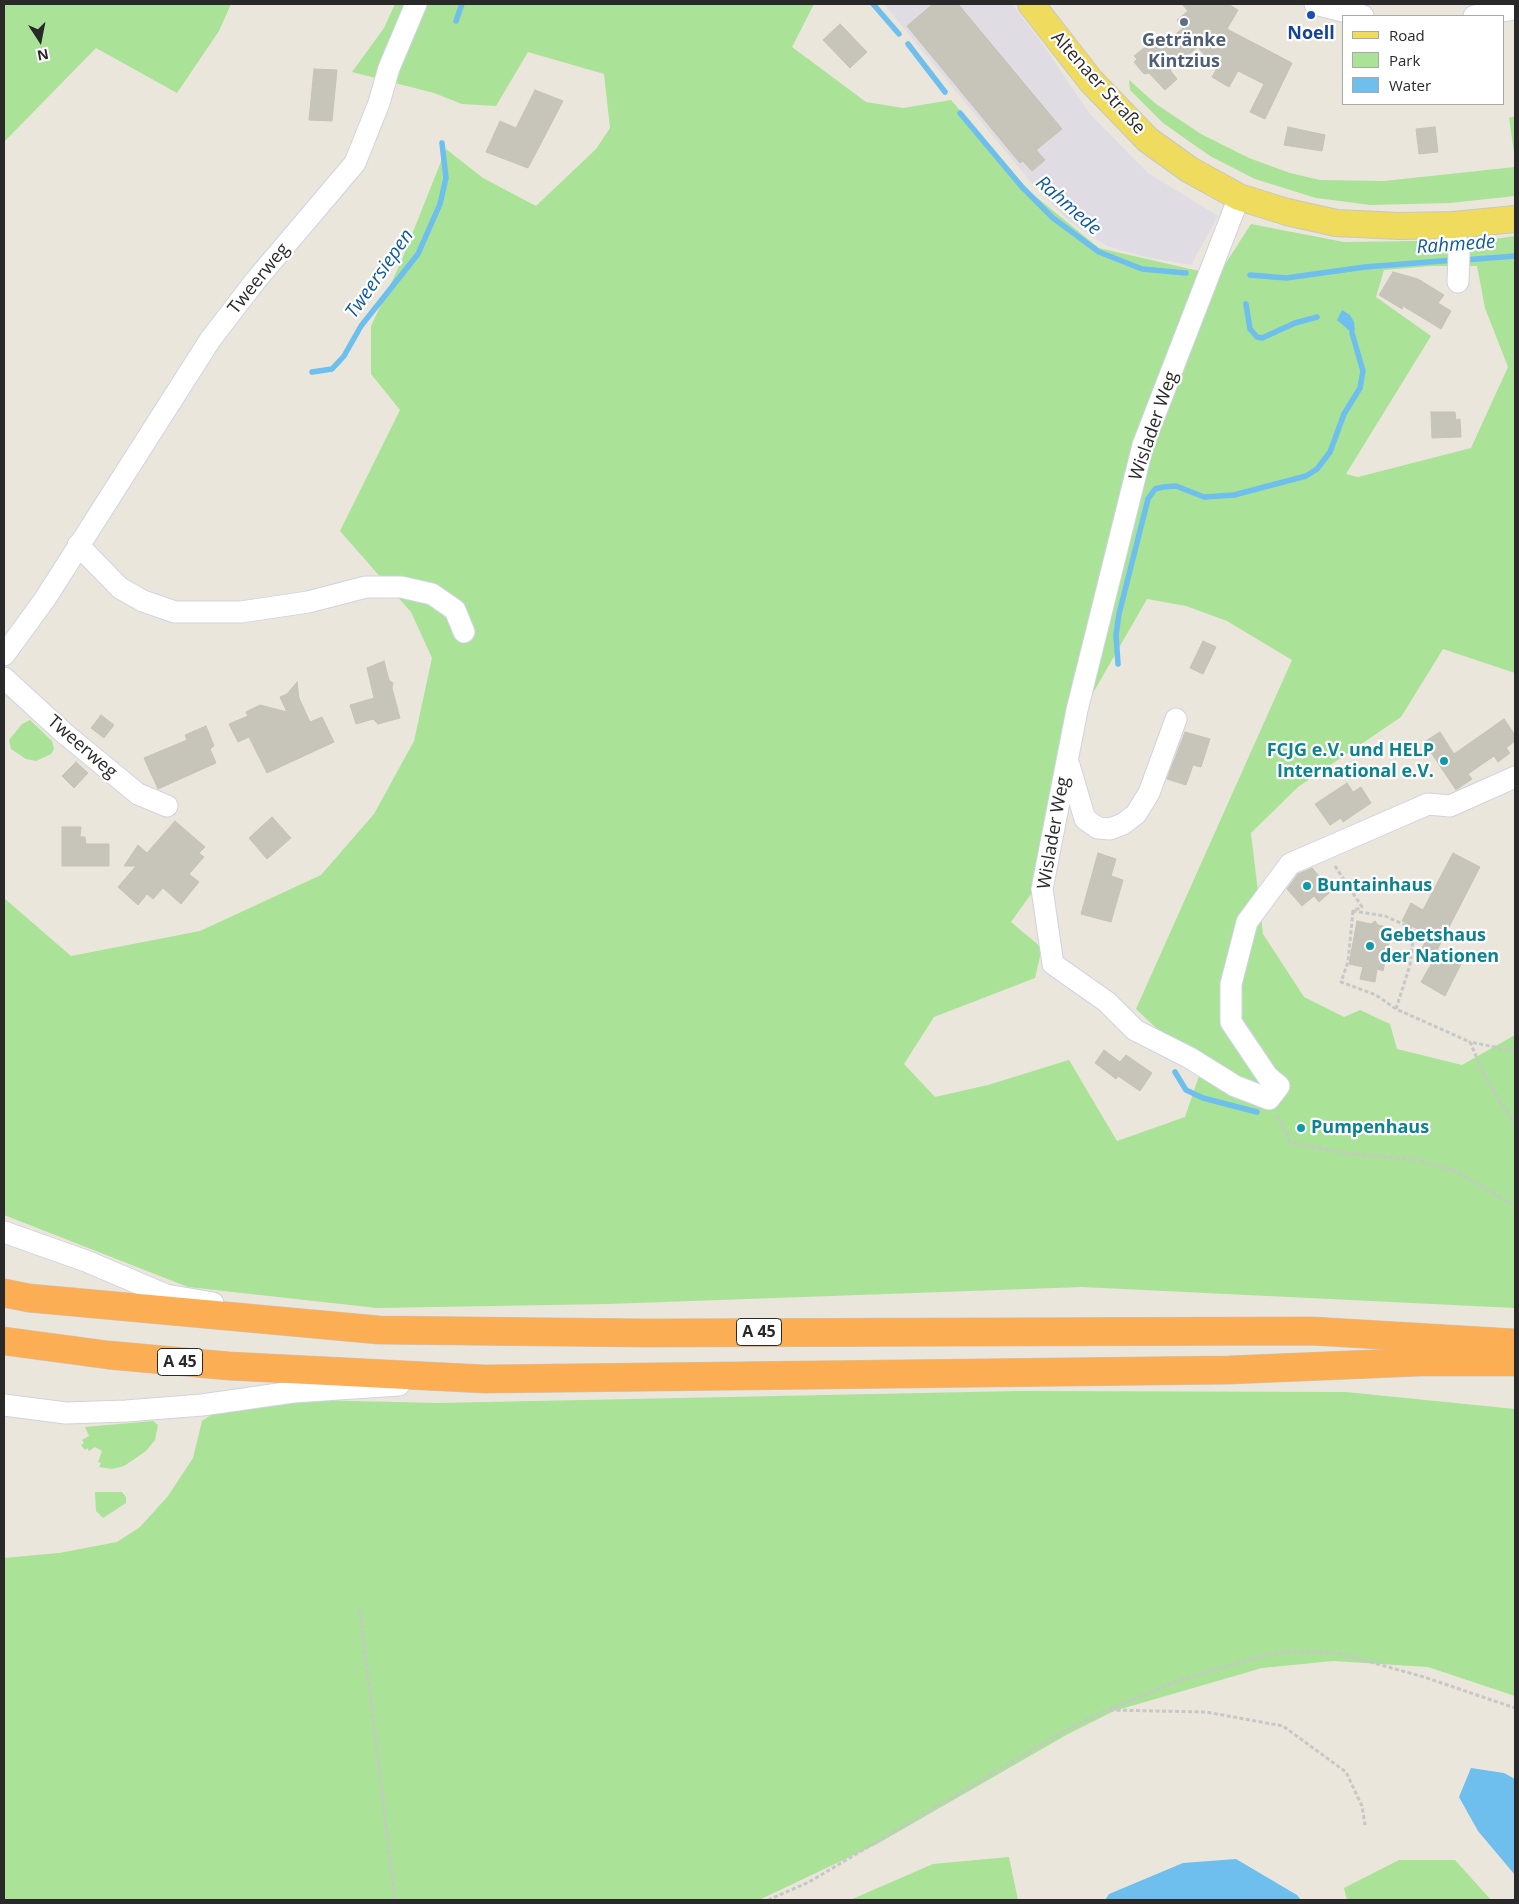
<!DOCTYPE html>
<html>
<head>
<meta charset="utf-8">
<style>
  body { margin:0 }
  #map { position:relative; width:1519px; height:1904px; overflow:hidden; background:#ebe6db; font-family:"Open Sans",sans-serif }
  canvas { display:block }
  .frame { position:absolute; inset:0; border:5px solid #292929; pointer-events:none }
  .legend { position:absolute; left:1342px; top:15px; width:162px; height:90px; box-sizing:border-box; background:#fff; border:1px solid #a9a9a9; margin:0; padding:6px 9px; list-style:none; font-size:15px; color:#292929 }
  .legend li { display:flex; align-items:center; gap:10px; height:25px }
  .legend b { width:25px; border:1px solid #a9a9a9 }
  .north { position:absolute; left:15px; top:15px; width:50px; height:50px; -webkit-text-stroke:4px #fff; paint-order:stroke; rotate:169deg; font-size:14px; font-weight:700; line-height:20px; text-align:center; color:#292929 }
  .north::after { content:''; display:block; margin:auto; width:18px; height:22px; background:#292929; clip-path:polygon(50% 0,100% 100%,50% 72%,0 100%) }
</style>
</head>
<body>
<div id="map">
<canvas width="1519" height="1904"></canvas>
<div class="frame"></div>
<ul class="legend">
<li><b style="height:6px;background:#efdb5d"></b>Road</li>
<li><b style="height:14px;background:#aae298"></b>Park</li>
<li><b style="height:14px;background:#6ebfed"></b>Water</li>
</ul>
<div class="north">N</div>
</div>
<script>
const g = document.querySelector('canvas').getContext('2d');
g.lineJoin = 'round';
function fillPath(path, color) { g.fillStyle = color; g.fill(path, 'evenodd'); }
const poly = rows => new Path2D(rows.map(r => 'M' + r).join(''));
function stroke(path, color, width, dash) { g.strokeStyle = color; g.lineWidth = width; g.lineCap = dash ? 'butt' : 'round'; g.setLineDash(dash || []); g.stroke(path); }
function write(font, color, halo, rows, align = 'center') {
  g.font = font + ' "Open Sans",sans-serif'; g.lineWidth = 4.5; g.setLineDash([]); g.textBaseline = 'middle'; g.strokeStyle = halo; g.fillStyle = color; for (const [text, x, y, turn = 0] of rows) {
    g.save(); g.translate(x, y); g.rotate((+turn || 0) * Math.PI / 180); g.textAlign = isNaN(turn) ? turn : align; if (halo) g.strokeText(text, 0, 0); g.fillText(text, 0, 0); g.restore();
  }
}
fillPath(poly([
  [884,4,1012,4,1041,42,1090,114,1148,173,1218,216,1191,265,1146,257,1107,246,1069,221,1030,181]
]), '#dfdce4');
fillPath(poly([
  [4,4,231,4,219,31,177,93,96,48,4,142],
  [395,4,814,4,792,47,866,102,903,108,951,100,1030,192,1099,248,1199,271,1139,425,1070,709,1036,887,1011,922,1042,948,1035,978,934,1017,904,1064,935,1097,988,1085,1069,1060,1117,1141,1185,1117,1201,1070,1136,1009,1292,660,1227,621,1186,606,1147,599,1082,712,1134,506,1173,392,1215,280,1251,224,1344,242,1488,240,1515,236,1515,673,1443,649,1401,717,1298,787,1251,833,1263,934,1304,997,1344,1017,1360,1010,1390,1024,1397,1049,1462,1065,1515,1035,1515,1308,1082,1287,608,1304,377,1308,188,1287,4,1215,4,898,71,956,200,931,321,875,374,814,414,741,432,658,411,612,340,531,400,410,371,374,371,326,401,262,446,149,483,178,536,206,596,149,610,128,604,74,528,52,496,106,462,104,434,93,352,72,384,28],
  [1432,266,1477,266,1485,308,1508,367,1471,448,1358,477,1346,474,1431,336,1376,297,1384,270],
  [1129,80,1156,104,1201,134,1249,158,1290,173,1320,180,1384,181,1515,167,1515,196,1450,203,1371,205,1316,198,1255,179,1210,156,1163,123,1130,90],
  [1515,116,1515,159,1509,118],
  [30,720,52,741,54,749,51,754,36,761,26,759,11,749,9,740,22,724],
  [1019,1391,1346,1392,1515,1409,1515,1696,1428,1667,1333,1661,1262,1668,1114,1711,1068,1734,877,1844,759,1900,4,1900,4,1558,59,1553,117,1542,140,1527,168,1496,193,1458,202,1421,221,1408,308,1400,438,1403],
  [153,1421,158,1425,155,1440,146,1451,124,1466,112,1469,99,1467,101,1463,98,1462,102,1451,95,1447,89,1451,87,1448,85,1450,81,1445,84,1443,82,1440,89,1436,85,1427],
  [95,1492,122,1492,126,1497,126,1503,103,1518,96,1511],
  [1009,1857,1018,1900,850,1900,933,1864],
  [1399,1860,1455,1860,1491,1900,1347,1900,1344,1888]
]), '#aae298');
fillPath(poly([
  [1342,310,1350,315,1354,322,1355,330,1352,333,1337,320],
  [1471,1768,1504,1773,1515,1779,1515,1875,1478,1831,1459,1797],
  [1236,1859,1297,1895,1301,1900,1105,1900,1109,1894,1183,1863]
]), '#6ebfed');
stroke(poly([
  [873,4,899,34],
  [456,21,462,4],
  [908,44,945,92],
  [960,113,1022,187,1053,218,1099,252,1142,269,1186,273],
  [1464,260,1515,256],
  [1250,275,1286,278,1365,267,1454,260],
  [1246,304,1250,329,1257,337,1262,338,1295,323,1317,317],
  [312,372,332,369,344,356,361,326,418,254,440,204,446,178,442,143],
  [1118,664,1116,635,1119,614,1148,499,1155,489,1163,487,1176,486,1204,497,1234,495,1306,476,1317,469,1330,452,1344,414,1360,388,1363,371,1352,333],
  [1175,1072,1186,1090,1203,1098,1257,1112]
]), '#6ebfed', 5.5);
const building = poly([
  [933,4,958,4,1062,129,1036,150,1045,160,1032,171,1023,161,1020,163,907,26,933,4],
  [1182,4,1228,4,1238,10,1227,29,1292,63,1265,119,1250,112,1264,84,1238,71,1229,87,1212,77,1216,70,1198,47,1170,70,1177,79,1165,90,1149,73,1144,74,1134,62,1137,59,1134,56,1155,39,1161,46,1183,28,1177,20,1188,11,1182,4],
  [840,24,867,52,850,68,823,40,840,24],
  [314,69,337,70,332,121,309,120,314,69],
  [535,90,563,101,528,168,486,152,500,121,516,128,535,90],
  [1288,127,1325,135,1322,151,1284,145,1288,127],
  [1435,127,1438,152,1419,154,1416,129,1435,127],
  [1393,272,1418,279,1444,295,1438,303,1451,311,1441,329,1403,306,1402,309,1379,295,1393,272],
  [1431,412,1455,412,1456,420,1460,419,1461,437,1432,438,1431,412],
  [1203,641,1216,647,1203,674,1190,668,1203,641],
  [384,661,389,680,393,683,392,688,400,718,378,724,373,719,356,724,350,705,374,698,367,668,384,661],
  [297,682,299,698,310,722,322,717,334,742,267,773,249,737,238,742,229,724,248,716,246,712,260,705,287,712,280,697,287,694,297,682],
  [101,715,114,725,104,738,91,728,101,715],
  [1504,719,1515,735,1515,741,1506,748,1510,753,1498,762,1494,756,1468,774,1472,779,1456,790,1424,742,1440,732,1454,754,1504,719],
  [206,726,214,746,210,749,216,763,158,789,144,758,187,740,185,735,206,726],
  [1185,732,1210,739,1201,767,1193,765,1186,785,1167,779,1185,732],
  [76,762,88,773,74,788,62,776,76,762],
  [1347,783,1353,792,1361,787,1371,803,1343,822,1341,818,1330,825,1315,804,1347,783],
  [272,817,291,838,267,859,249,838,272,817],
  [175,821,205,847,199,853,204,857,189,874,199,882,181,904,163,888,153,899,147,894,138,905,118,887,136,866,124,866,138,845,147,853,175,821],
  [62,827,81,827,80,837,85,837,86,844,109,844,109,866,62,866,62,827],
  [1098,853,1116,859,1111,876,1123,880,1111,922,1081,914,1098,853],
  [1453,853,1480,867,1434,956,1422,948,1429,935,1402,921,1411,903,1423,910,1453,853],
  [1312,868,1327,885,1324,887,1329,893,1319,902,1314,896,1302,906,1287,889,1298,874,1312,868],
  [1357,921,1371,924,1375,921,1378,925,1392,928,1383,971,1377,969,1375,982,1360,979,1363,967,1349,964,1357,921],
  [1438,952,1461,964,1445,996,1421,982,1438,952],
  [1104,1050,1120,1062,1126,1055,1152,1073,1140,1091,1118,1076,1116,1079,1095,1063,1104,1050]
]);
fillPath(building, '#c7c4ba');
stroke(building, '#c7c2b5', 1);
const minor = poly([
  [1315,4,1363,16],
  [1474,16,1515,9],
  [1239,197,1143,445,1077,710,1042,889,1053,964,1107,1002,1135,1030,1190,1058,1235,1086,1269,1099,1279,1086,1268,1077,1231,1022,1231,984,1247,922,1290,864,1428,804,1450,806,1515,777],
  [1453,225,1459,253,1458,282],
  [78,545,120,588,143,601,175,612,241,612,308,602,366,587,401,587,432,594,455,610,464,632],
  [4,655,45,599,210,340,256,280,355,163,379,103,389,68,416,4],
  [4,678,64,733,138,794,167,806],
  [1069,765,1085,819,1098,828,1110,829,1123,824,1136,814,1149,793,1176,719],
  [4,1232,86,1261,166,1295,213,1303],
  [4,1405,66,1413,126,1411,202,1405,293,1392,399,1385]
]);
const major = poly([
  [1031,4,1091,81,1148,140,1190,170,1239,197,1287,212,1336,223,1399,226,1453,225,1515,219]
]);
const highway = poly([
  [4,1293,29,1298,379,1330,645,1333,1312,1331,1515,1343],
  [4,1341,108,1355,229,1366,485,1379,1229,1370,1419,1362,1515,1362]
]);
stroke(minor, '#d0d2e2', 23);
stroke(major, '#c7c7c7', 28);
stroke(highway, '#c7c7c7', 29);
stroke(poly([
  [1335,866,1362,907,1353,911,1385,916,1414,929,1410,965,1396,1009,1470,1042],
  [1353,911,1348,962,1341,982,1376,995,1396,1009],
  [1515,1051,1470,1042,1486,1079,1515,1124],
  [1277,1115,1290,1142,1344,1153,1418,1160,1457,1172,1515,1206],
  [360,1611,395,1900],
  [1110,1710,1206,1712,1283,1726,1346,1772,1362,1806,1365,1825],
  [768,1900,809,1882,1064,1731,1107,1710,1180,1680,1251,1659,1287,1651,1338,1653,1424,1677,1515,1708]
]), '#c7c7c7', 3, [4, 2.5]);
stroke(minor, '#fff', 21);
stroke(major, '#efdb5d', 26);
stroke(highway, '#fcae55', 28);
for (const [x, y, r, color] of [
  [1311,15,5,"#1a4fb4"],
  [1184,22,5,"#5c6f8a"],
  [1444,761,5,"#0f9aa8"],
  [1307,886,5,"#0f9aa8"],
  [1370,946,5,"#0f9aa8"],
  [1301,1128,5,"#0f9aa8"]
]) { const dot = new Path2D(); dot.arc(x, y, r, 0, 2 * Math.PI); g.fillStyle = color; g.fill(dot); stroke(dot, '#fff', 2); }
for (const [x, y, w] of [
  [759,1332,45],
  [180,1362,45]
]) { const box = new Path2D(); box.roundRect(x - w / 2, y - 13.5, w, 27, 4); g.fillStyle = '#fff'; g.fill(box); stroke(box, '#292929', 1); }
write('bold 16px', '#292929', null, [
  ["A 45",759,1332],
  ["A 45",180,1362]
]);
write('bold 18px', '#164399', '#fff', [
  ["Noell",1311,34]
]);
write('bold 18px', '#4e5e75', '#fff', [
  ["Getränke",1184,41],
  ["Kintzius",1184,62]
]);
write('18px', '#292929', '#fff', [
  ["Altenaer Straße",1098,83,48],
  ["Tweerweg",259,279,-51],
  ["Wislader Weg",1154,426,-71],
  ["Tweerweg",82,747,41],
  ["Wislader Weg",1054,833,-80]
]);
write('bold 18px', '#0d838f', '#fff', [
  ["FCJG e.V. und HELP",1434,751,"right"],
  ["International e.V.",1434,772,"right"],
  ["Buntainhaus",1317,886],
  ["Gebetshaus",1380,936],
  ["der Nationen",1380,957],
  ["Pumpenhaus",1311,1128]
], 'left');
write('italic 19px', '#0f5b98', '#fff', [
  ["Rahmede",1068,206,41],
  ["Rahmede",1456,245,-4],
  ["Tweersiepen",380,274,-55]
]);
</script>
</body>
</html>
